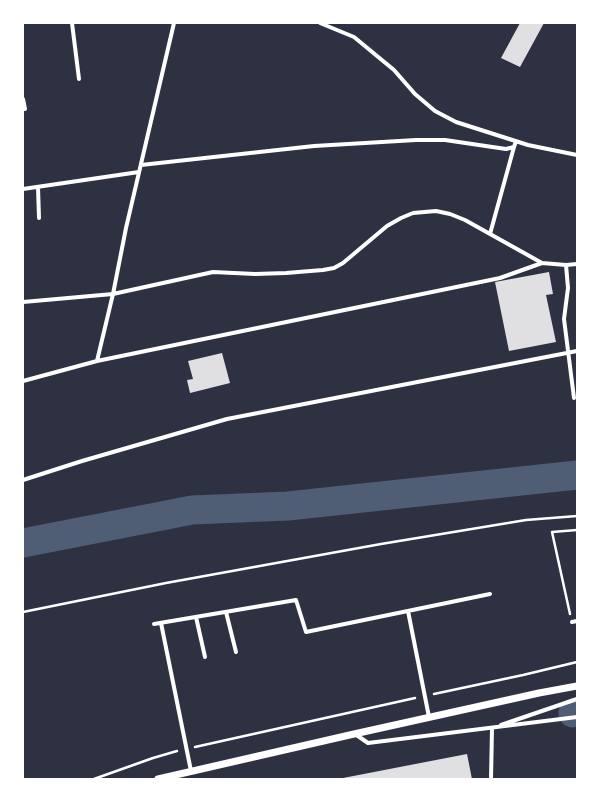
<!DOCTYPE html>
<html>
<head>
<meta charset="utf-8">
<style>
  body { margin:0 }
  #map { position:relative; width:600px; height:802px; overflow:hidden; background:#2d3142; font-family:"DM Sans",sans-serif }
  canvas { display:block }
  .frame { position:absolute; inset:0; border:24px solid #fff; pointer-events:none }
</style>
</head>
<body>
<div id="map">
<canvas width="600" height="802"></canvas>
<div class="frame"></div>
</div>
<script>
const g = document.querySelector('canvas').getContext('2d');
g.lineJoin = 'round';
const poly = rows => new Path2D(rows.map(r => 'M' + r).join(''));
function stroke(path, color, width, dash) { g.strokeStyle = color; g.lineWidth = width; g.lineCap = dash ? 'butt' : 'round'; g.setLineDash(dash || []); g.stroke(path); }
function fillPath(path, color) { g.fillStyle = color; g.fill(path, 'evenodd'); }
stroke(poly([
  [23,543,192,510,288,506,577,475],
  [573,713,577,712]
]), '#4f5d75', 29);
fillPath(poly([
  [520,23,544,23,520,67,501,58],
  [549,272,553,294,546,295,556,342,509,351,495,282],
  [222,353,230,383,190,393,187,380,193,379,188,361],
  [467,754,472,779,343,779,343,778]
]), '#e0e0e3');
stroke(poly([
  [23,612,166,583,381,544,526,520,577,516],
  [570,614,552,532,577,530],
  [434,694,523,675,577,662],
  [195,747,415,698],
  [94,779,153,758,177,751]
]), '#fff', 2.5);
stroke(poly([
  [72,23,79,79],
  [320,23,354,37,394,70,415,94,435,111,456,122,528,145,577,155],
  [23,99,25,109],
  [141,165,314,146,416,140,445,140,506,149,514,147,516,141],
  [38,187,39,218],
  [23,189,139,172],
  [490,234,514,147],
  [566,265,568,288,564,319,574,398],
  [23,302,113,294,213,272,255,274,286,273,323,270,334,268,343,263,387,226,401,218,413,213,436,211,450,214,465,220,542,263],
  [97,361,113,294,126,228,174,23],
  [23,381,97,361,500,278,542,263,566,265,577,264],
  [23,480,82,461,227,419,577,351],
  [408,611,429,717],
  [226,612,236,652],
  [196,617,205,657],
  [572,622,577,621],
  [161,623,191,771],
  [154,624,296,600,306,632,490,594],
  [501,725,577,699],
  [355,734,368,743,577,717],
  [491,779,492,728]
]), '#fff', 4);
stroke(poly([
  [158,779,354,734,539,693,577,686]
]), '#fff', 7);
</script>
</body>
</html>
